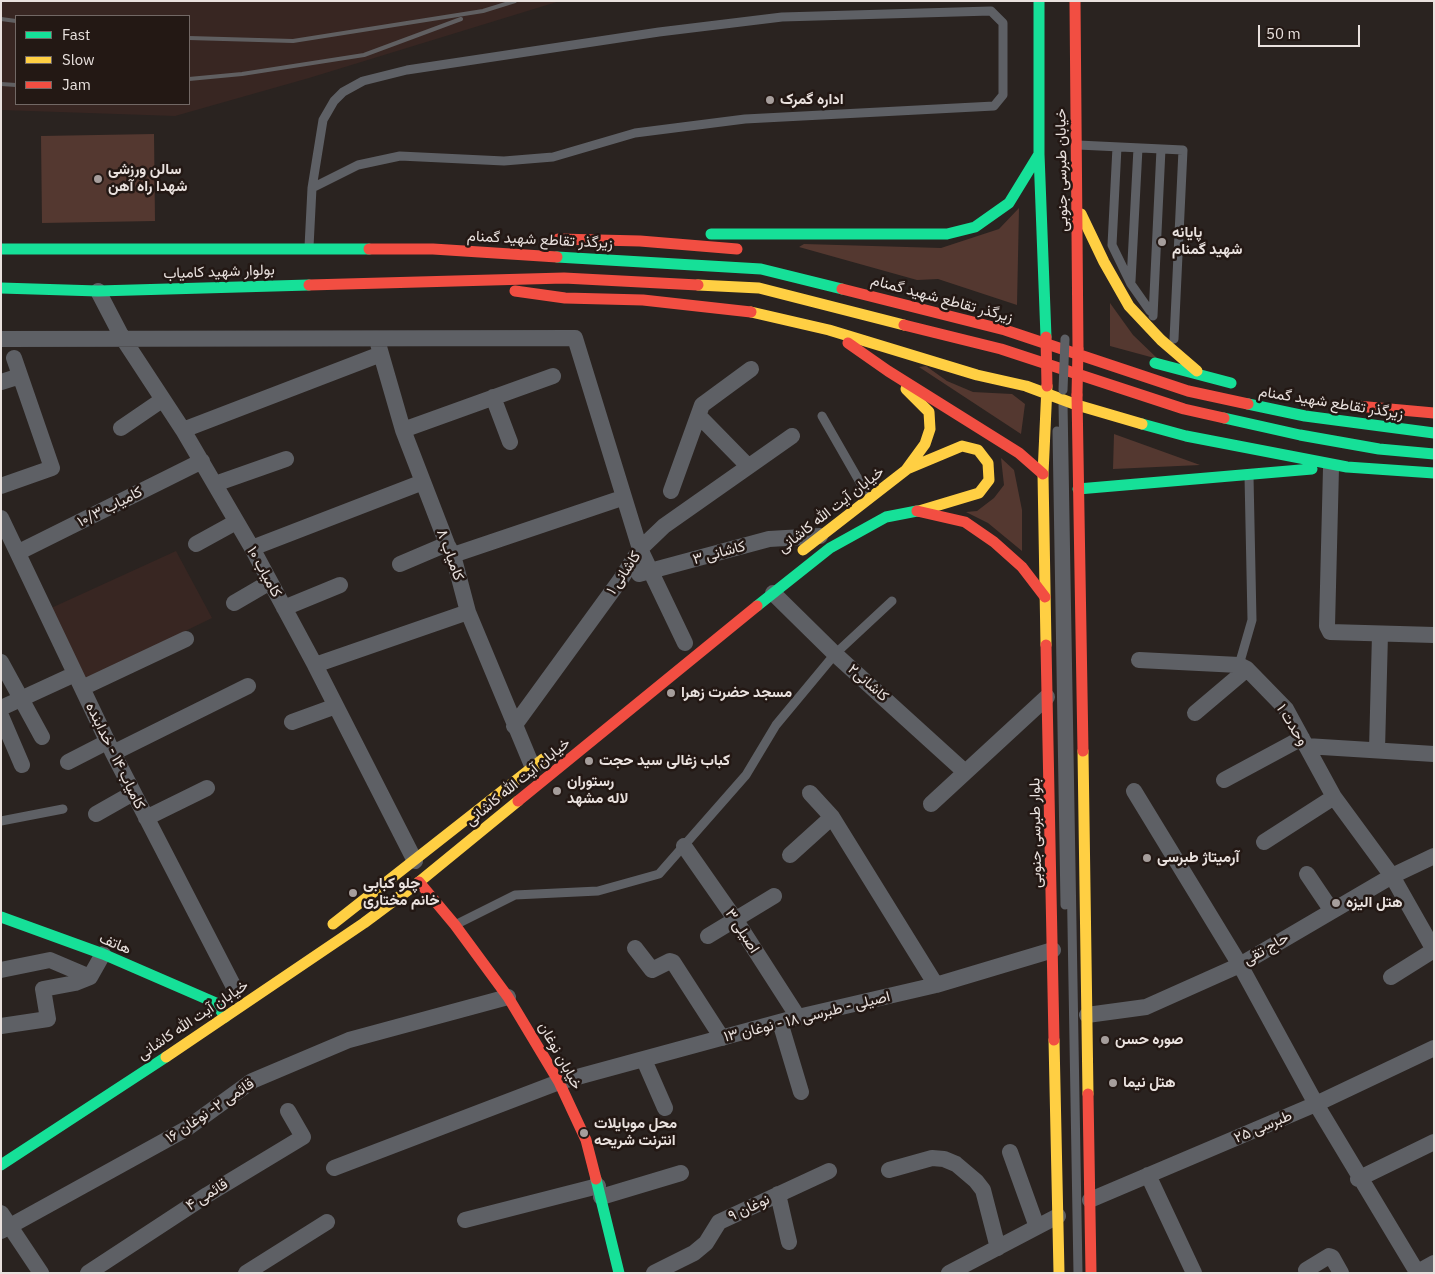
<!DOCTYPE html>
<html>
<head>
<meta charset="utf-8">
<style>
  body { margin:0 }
  #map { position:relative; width:1435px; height:1274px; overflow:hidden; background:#2a2320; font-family:"IBM Plex Sans",sans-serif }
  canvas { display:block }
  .frame { position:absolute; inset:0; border:2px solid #e9e1de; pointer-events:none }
  .legend { position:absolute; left:15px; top:15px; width:175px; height:90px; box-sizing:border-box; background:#231814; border:1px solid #726865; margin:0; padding:6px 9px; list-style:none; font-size:15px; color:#e9e1de }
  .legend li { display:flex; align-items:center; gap:10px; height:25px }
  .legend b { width:25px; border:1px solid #726865 }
  .scale { position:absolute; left:1258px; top:25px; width:102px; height:22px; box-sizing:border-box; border:2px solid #e9e1de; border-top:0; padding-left:6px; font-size:15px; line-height:18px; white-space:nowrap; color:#e9e1de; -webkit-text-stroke:4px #231814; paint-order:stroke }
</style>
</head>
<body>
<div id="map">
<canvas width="1435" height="1274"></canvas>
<div class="frame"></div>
<ul class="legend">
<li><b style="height:6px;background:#16e098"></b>Fast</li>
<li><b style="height:6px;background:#ffcf43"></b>Slow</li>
<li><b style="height:6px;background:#f24e42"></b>Jam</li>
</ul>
<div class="scale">50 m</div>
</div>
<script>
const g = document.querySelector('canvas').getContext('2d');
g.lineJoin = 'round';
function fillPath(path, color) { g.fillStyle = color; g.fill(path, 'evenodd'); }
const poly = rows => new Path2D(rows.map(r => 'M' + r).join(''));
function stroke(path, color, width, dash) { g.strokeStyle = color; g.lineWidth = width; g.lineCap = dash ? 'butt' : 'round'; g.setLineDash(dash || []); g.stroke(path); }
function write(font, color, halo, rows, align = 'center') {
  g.font = font + ' "IBM Plex Sans",Vazirmatn,sans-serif'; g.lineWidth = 5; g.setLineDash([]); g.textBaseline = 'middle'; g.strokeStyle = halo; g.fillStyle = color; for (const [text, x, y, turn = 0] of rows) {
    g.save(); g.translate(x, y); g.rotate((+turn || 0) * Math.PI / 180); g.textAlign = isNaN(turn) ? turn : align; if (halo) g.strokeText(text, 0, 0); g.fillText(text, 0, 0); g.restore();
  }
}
fillPath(poly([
  [1,1,560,1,309,78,175,116,1,110],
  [16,16,189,16,189,104,16,104],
  [176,551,212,618,83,681,49,609]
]), '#382622');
fillPath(poly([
  [154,134,155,221,42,223,41,136],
  [1019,208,1017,305,938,279,917,280,799,247,804,244,941,248,999,229],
  [1110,303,1133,335,1158,359,1110,346],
  [926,366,947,381,973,392,1012,394,1025,404,1021,434,919,367],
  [1114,434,1200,465,1113,469],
  [1001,458,1014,470,1022,510,1022,551,988,523,966,512,977,511,994,498,1004,485]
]), '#543830');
stroke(poly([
  [1078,145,1183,150,1174,339],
  [1117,147,1112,245,1131,284,1150,311],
  [309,247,312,188,323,120,334,101,343,92,363,81,407,70,659,32,782,17,991,11,1003,23,1003,95,994,106,745,119,635,133,553,157,504,161,400,156,358,165,312,188],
  [1131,281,1138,148],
  [1153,316,1161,149],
  [1063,403,1078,1273],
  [822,416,869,498],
  [1057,431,1065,905],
  [1239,665,1252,620,1249,476],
  [1,821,63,809],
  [455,925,515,895,598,891,659,874,746,775,776,725,835,654,892,601]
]), '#5e6065', 9);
stroke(poly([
  [98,291,122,337,183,430,252,548,315,665,415,861],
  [1,339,575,338,640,549,685,643],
  [377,340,403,430,447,544,453,555,468,612,533,768],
  [1,382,20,376],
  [493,397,510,442],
  [699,416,748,466],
  [121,428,162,400],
  [183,430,381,354],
  [403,430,553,376],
  [1331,468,1327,626,1330,632,1434,635],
  [215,484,286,459],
  [1,486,52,468,14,358],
  [671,491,702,405,751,369],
  [1,518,113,753,236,991],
  [196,544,236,522],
  [252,548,423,482],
  [19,552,202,461],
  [453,555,622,498],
  [400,564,447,544],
  [639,574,769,539,820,536],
  [773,593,835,654,965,772],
  [234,603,270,582],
  [284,608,340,585],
  [1139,660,1239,665,1247,669,1286,709,1334,797,1392,876,1434,950,1391,977],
  [1,662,42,737],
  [315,665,468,612],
  [82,688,186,639],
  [1,708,75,674],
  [1195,713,1247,669],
  [1,716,22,765],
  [292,722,336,706],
  [514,726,621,579,640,549,664,526,792,436],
  [1306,746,1434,754],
  [1377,750,1380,634],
  [113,753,248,686],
  [68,762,107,742],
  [1224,780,1302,738],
  [1134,791,1240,965,1316,1104,1417,1272],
  [810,793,832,817,936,985],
  [931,804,1047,697],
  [96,814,133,793],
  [146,818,207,788],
  [1264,842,1334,797],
  [684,846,735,919,798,1017],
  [790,855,832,817],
  [1307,874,1332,911],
  [708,936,774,896],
  [635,948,652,970,670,961,673,962,722,1038],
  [1,970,50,960,90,977],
  [1087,1015,1146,1007,1240,965,1392,876,1434,856],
  [780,1022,801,1092],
  [1,1026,48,1019,43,989,75,983,90,977,103,954],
  [644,1060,665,1108],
  [1010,1152,1037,1227],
  [334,1168,559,1082,798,1017,936,985,1053,950],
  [889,1170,932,1158,944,1159,956,1164,976,1181,983,1190,998,1248],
  [1148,1175,1194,1273],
  [1358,1179,1434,1142],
  [778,1194,789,1242],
  [601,1197,681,1173],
  [1090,1200,1316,1104,1434,1048],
  [1,1213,41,1273],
  [465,1220,598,1186],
  [1,1231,186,1129,252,1081,349,1040,508,997],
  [1306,1270,1329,1256,1332,1257,1341,1273],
  [88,1273,207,1195,303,1137,288,1111],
  [246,1273,327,1222],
  [654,1273,694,1253,706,1243,719,1222,829,1171],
  [949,1273,1058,1216],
  [1416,1273,1434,1263]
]), '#5e6065', 16);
stroke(poly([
  [1039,1,1039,154,1046,337],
  [711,234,947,234,975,227,1009,203,1039,154],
  [1,249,369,249],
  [557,257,761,269,842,289],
  [1,288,98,291,309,285],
  [1155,363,1231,383],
  [1248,404,1305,416,1434,433],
  [1224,418,1300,435,1379,449,1434,454],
  [1142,424,1186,436,1347,467,1434,473],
  [1078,489,1312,469],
  [757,606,830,548,886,517,917,511],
  [1,917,103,954,216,1003,225,1017],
  [1,1165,166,1057],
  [596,1179,619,1273]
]), '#16e098', 11);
stroke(poly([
  [1081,214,1104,262,1129,306,1161,340,1197,371],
  [698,285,759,288,904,325],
  [751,312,829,330,977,375,1026,386,1077,405,1142,424],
  [907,469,962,446,978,450,988,463,989,480,979,493,919,511],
  [803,550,906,470,925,444,930,429,929,412,906,389],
  [1046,645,1043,474,1047,386],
  [1083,751,1088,1094],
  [333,924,543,759],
  [1054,1040,1059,1273],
  [166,1057,364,923,419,882,518,801]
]), '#ffcf43', 11);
stroke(poly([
  [1075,1,1078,349],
  [558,239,640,241,737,249],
  [369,249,433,249,557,257],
  [309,285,564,278,698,285],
  [842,289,1005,330,1188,391,1248,404],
  [515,291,565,298,643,300,751,312],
  [904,325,1001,349,1184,409,1224,418],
  [848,343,888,371,1019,453,1043,474],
  [1077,395,1083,751],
  [1357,406,1434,413],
  [917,511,965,522,994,542,1022,567,1045,597],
  [1046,645,1054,1040],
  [518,801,757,606],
  [419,882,455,925,508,997,559,1082,586,1140,596,1179],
  [1088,1094,1091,1273]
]), '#f24e42', 11);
stroke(poly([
  [1,19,16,21],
  [189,38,293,41,483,11,515,1],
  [189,79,242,74,364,55,461,19],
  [1,84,16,85]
]), '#605f61', 4);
stroke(poly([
  [1063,390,1065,339]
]), '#5e6065', 9);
stroke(poly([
  [1046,337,1047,386],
  [1077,395,1078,349]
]), '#f24e42', 11);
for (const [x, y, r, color] of [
  [770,100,5,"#a69e9c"],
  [98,179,5,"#a69e9c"],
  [1162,242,5,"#a69e9c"],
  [671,693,5,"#a69e9c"],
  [589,761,5,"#a69e9c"],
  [557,791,5,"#a69e9c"],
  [1147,858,5,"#a69e9c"],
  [353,893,5,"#a69e9c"],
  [1336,903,5,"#a69e9c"],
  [1105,1040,5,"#a69e9c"],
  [1113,1083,5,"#a69e9c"],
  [584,1133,5,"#a69e9c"]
]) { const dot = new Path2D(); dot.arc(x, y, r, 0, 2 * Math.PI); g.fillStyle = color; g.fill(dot); stroke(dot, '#231814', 2); }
write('bold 15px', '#e9e1de', '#231814', [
  ["اداره گمرک",780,100],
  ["سالن ورزشی",108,170],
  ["شهدا راه آهن",108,187],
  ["پایانه",1172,233],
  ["شهید گمنام",1172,250],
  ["مسجد حضرت زهرا",681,693],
  ["کباب زغالی سید حجت",599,761],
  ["رستوران",567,782],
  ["لاله مشهد",567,799],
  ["آرمیتاژ طبرسی",1157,858],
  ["چلو کبابی",363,884],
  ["خانم مختاری",363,901],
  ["هتل الیزه",1346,903],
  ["صوره حسن",1115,1040],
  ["هتل نیما",1123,1083],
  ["محل موبايلات",594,1124],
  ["انترنت شريحه",594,1141]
], 'left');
write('15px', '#e9e1de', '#231814', [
  ["خیابان طبرسی جنوبی",1062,170,-91],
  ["زیرگذر تقاطع شهید گمنام",540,240,3],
  ["بولوار شهید کامیاب",219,272,-2],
  ["زیرگذر تقاطع شهید گمنام",942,299,15],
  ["زیرگذر تقاطع شهید گمنام",1331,403,9],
  ["کامیاب ۱۰/۳",110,507,-27],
  ["خیابان آیت الله کاشانی",831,510,-38],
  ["کاشانی ۳",719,553,-15],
  ["کامیاب ۸",450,555,70],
  ["کامیاب ۱۰",264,572,61],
  ["کاشانی ۱",624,573,-56],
  ["کاشانی۲",868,683,41],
  ["وحدت ۱",1292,725,58],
  ["کامیاب ۱۴ - خدابنده",115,756,64],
  ["خیابان آیت الله کاشانی",518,782,-39],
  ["بلوار طبرسی جنوبی",1036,833,-91],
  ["اصیلی ۳",742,931,57],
  ["هاتف",115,944,22],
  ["حاج تقی",1266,949,-30],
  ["اصیلی - طبرسی ۱۸ - نوغان ۱۳",807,1017,-14],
  ["خیابان آیت الله کاشانی",193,1020,-34],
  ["خیابان نوغان",560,1056,61],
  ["قائمی ۲- نوغان ۱۶",210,1111,-34],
  ["طبرسی ۲۵",1263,1127,-23],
  ["قائمی ۴",207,1195,-32],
  ["نوغان ۹",749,1208,-25]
]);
</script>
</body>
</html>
